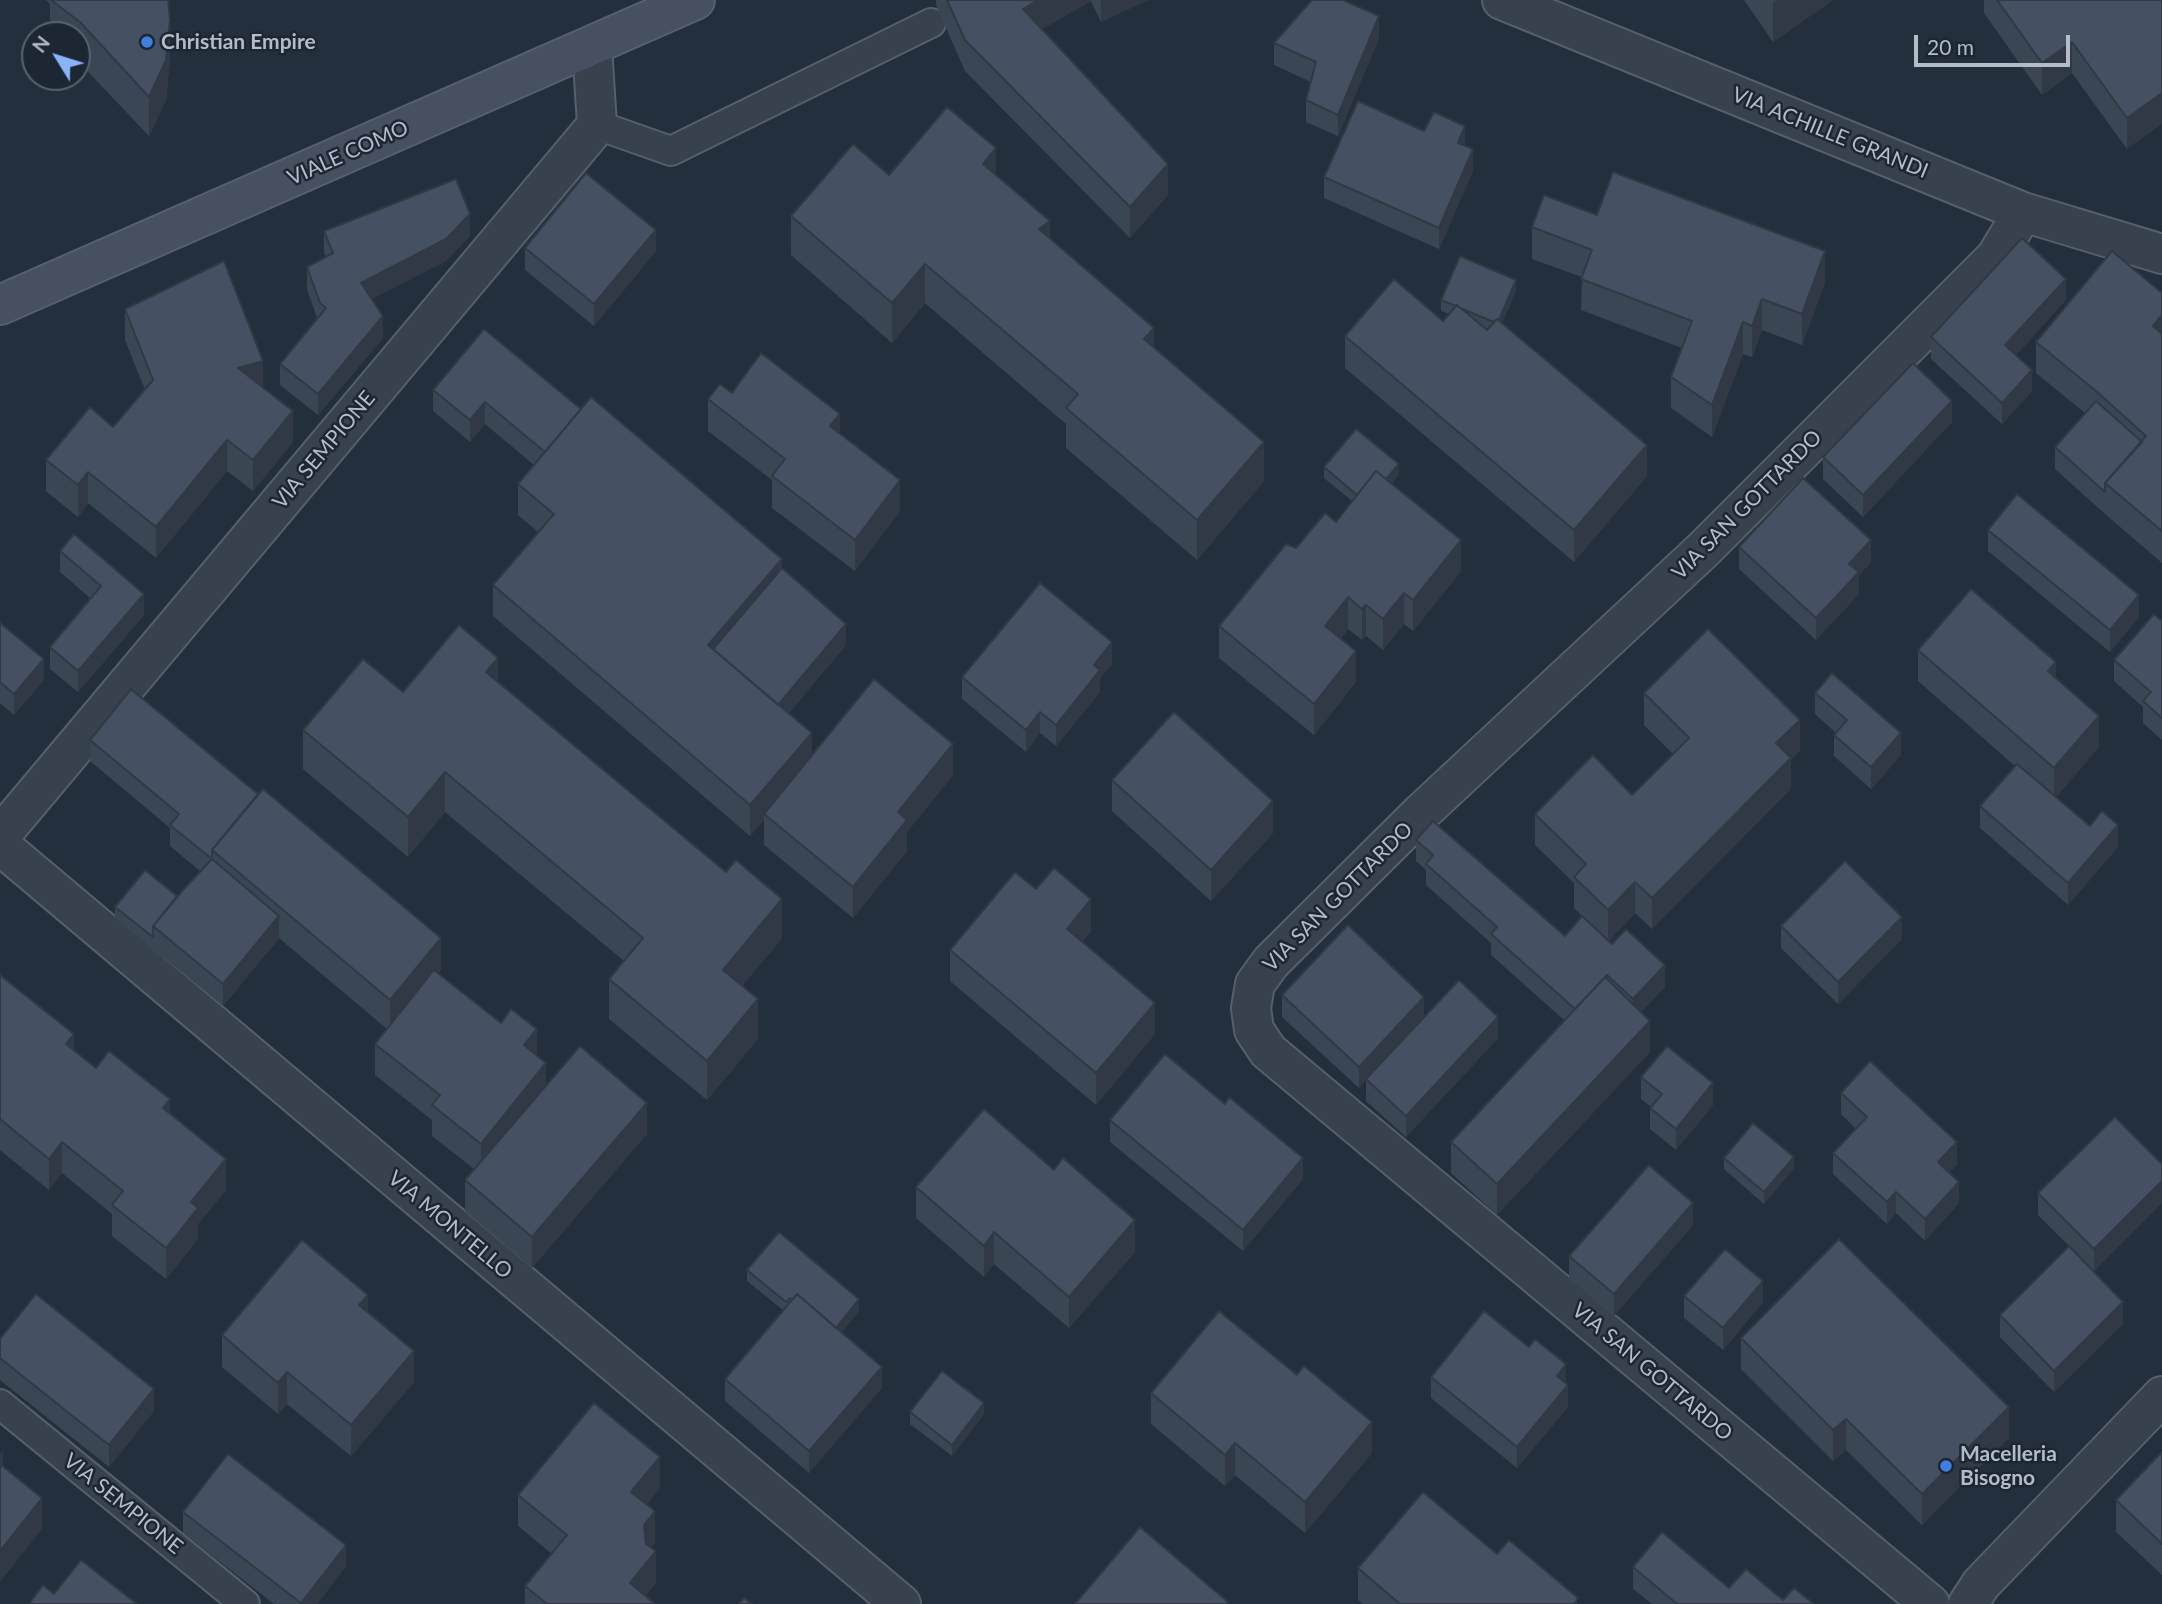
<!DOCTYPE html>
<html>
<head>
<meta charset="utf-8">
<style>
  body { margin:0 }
  #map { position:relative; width:2162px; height:1604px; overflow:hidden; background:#242f3e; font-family:Lato,sans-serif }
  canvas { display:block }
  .north { position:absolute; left:21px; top:21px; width:70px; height:70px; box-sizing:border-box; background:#1d2633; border:2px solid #59626f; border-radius:50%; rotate:308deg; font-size:19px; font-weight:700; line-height:28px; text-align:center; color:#b4bcc9 }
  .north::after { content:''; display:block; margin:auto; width:24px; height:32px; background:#8ab4f8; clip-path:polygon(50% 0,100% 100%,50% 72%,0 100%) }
  .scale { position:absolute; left:1914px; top:35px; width:156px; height:32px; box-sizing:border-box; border:4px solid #b4bcc9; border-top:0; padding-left:9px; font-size:21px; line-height:24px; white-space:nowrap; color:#b4bcc9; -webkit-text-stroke:5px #1d2633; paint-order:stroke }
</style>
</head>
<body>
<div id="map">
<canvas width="2162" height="1604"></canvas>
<div class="north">N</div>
<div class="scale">20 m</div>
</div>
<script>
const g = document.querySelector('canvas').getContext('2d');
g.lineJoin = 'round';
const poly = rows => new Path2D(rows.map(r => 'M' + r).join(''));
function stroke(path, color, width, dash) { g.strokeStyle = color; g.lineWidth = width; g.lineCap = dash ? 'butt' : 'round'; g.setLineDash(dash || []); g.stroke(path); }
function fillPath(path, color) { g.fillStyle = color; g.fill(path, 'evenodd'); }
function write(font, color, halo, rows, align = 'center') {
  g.font = font + ' Lato,sans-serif'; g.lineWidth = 5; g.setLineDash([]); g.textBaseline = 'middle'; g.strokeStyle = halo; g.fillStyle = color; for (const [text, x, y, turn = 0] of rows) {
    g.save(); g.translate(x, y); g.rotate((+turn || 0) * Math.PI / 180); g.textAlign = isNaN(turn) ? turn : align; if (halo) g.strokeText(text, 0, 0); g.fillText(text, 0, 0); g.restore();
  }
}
const service = poly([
  [597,125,671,151,931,23],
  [0,1404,245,1604]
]);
const minor = poly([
  [1502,0,2023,212,2162,254],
  [0,836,597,125,592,46],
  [0,845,901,1604],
  [1930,1604,1268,1051,1254,1030,1251,1008,1255,984,1271,962,1421,813,1703,550,1996,257,2023,212],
  [1968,1604,1981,1584,2162,1396]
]);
const secondary = poly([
  [0,305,695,0]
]);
stroke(service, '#565f6c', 32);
stroke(minor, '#565f6c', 42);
stroke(secondary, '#565f6c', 42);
stroke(service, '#38414e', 28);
stroke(minor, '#38414e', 38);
stroke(secondary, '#465061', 38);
fillPath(poly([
  [46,0,168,0,170,59,166,100,149,136,77,60,77,35,50,35,50,4],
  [936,0,1148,0,1101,22,1091,1,1042,29,1168,195,1130,238,965,71,936,5],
  [1744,0,1833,0,1773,42],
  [1984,0,2162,0,2127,149,2072,73,2042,95,1984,13],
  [1379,38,1338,136,1306,122,1306,100,1311,82,1274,65,1274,43],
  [1424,131,1465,146,1473,171,1439,249,1324,198,1324,177],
  [889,175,996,175,1050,238,1154,347,1264,481,1197,560,1066,448,1066,424,925,303,892,343,791,255,791,216],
  [1597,215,1825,282,1802,345,1762,330,1752,357,1743,354,1712,437,1671,408,1671,377,1682,348,1581,310,1582,277,1532,259,1532,227],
  [324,231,470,236,446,261,371,299,383,338,318,415,280,385,280,364,317,318,307,289,307,267,326,257,324,253],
  [525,248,656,251,594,326,525,270],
  [1516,291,1502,323,1647,476,1574,562,1345,368,1345,336,1443,321,1449,314,1441,311,1441,300],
  [2162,293,2162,563,2105,514,2055,469,2055,447,2085,413,2036,373,2036,342],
  [2066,300,2016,355,2032,391,2002,424,1931,359,1931,337],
  [125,309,263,388,293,442,253,491,227,471,156,558,88,503,78,517,46,491,46,460,113,427,145,390,125,340],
  [433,390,581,409,782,568,846,645,788,714,812,755,953,775,907,832,907,851,853,918,764,845,764,820,750,836,493,616,493,585,538,532,518,515,518,484,534,465,485,424,470,442,433,411],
  [732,393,840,434,900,511,855,571,772,508,772,480,708,431,708,399],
  [1952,422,1863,517,1823,479,1823,457],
  [1324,467,1399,475,1392,483,1461,571,1413,631,1404,624,1383,650,1366,636,1362,640,1348,629,1341,638,1356,682,1314,735,1219,658,1219,626,1296,548,1336,522,1352,501,1324,478],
  [1988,530,2139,617,2110,652,1988,551],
  [1739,547,1871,562,1859,575,1859,594,1816,640,1739,569],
  [60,551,144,615,78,692,50,669,50,647,90,598,60,572],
  [2162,621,2162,740,2143,723,2143,707,2114,681,2114,660],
  [0,623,44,680,14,715,0,703],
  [1918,650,2056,678,2099,747,2056,797,2090,826,2118,847,2068,905,1980,828,1980,806,2015,766,1918,681],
  [1112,664,1100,678,1100,692,1056,746,1040,733,1026,752,962,699,962,677],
  [498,682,782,938,742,986,758,1039,707,1100,609,1019,609,979,624,961,445,812,408,857,303,769,303,730,403,692],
  [1644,693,1800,751,1791,760,1791,789,1652,929,1635,913,1609,941,1665,987,1641,1012,1650,1052,1497,1215,1451,1173,1451,1142,1564,1020,1491,955,1491,943,1426,885,1426,870,1416,861,1416,840,1565,936,1582,916,1574,908,1574,883,1535,845,1535,814,1632,795,1673,754,1644,725],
  [1815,693,1901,755,1871,789,1834,756,1834,735,1836,733,1815,714],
  [90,740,441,970,438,973,537,1056,546,1085,647,1134,532,1268,465,1211,465,1180,474,1169,432,1136,432,1120,375,1075,375,1044,387,1029,279,938,223,1006,115,918,115,907,177,896,200,871,170,846,170,828,90,761],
  [1112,780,1273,833,1211,901,1112,811],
  [1036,889,1091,931,1082,942,1155,1034,1096,1105,950,981,950,950],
  [1781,926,1902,939,1838,1004,1781,948],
  [0,975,74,1050,96,1068,170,1114,226,1190,198,1224,198,1239,166,1279,112,1236,112,1214,62,1173,49,1190,0,1150],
  [1282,995,1424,1017,1498,1038,1406,1137,1366,1101,1366,1080,1359,1088,1282,1017],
  [1641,1077,1713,1105,1676,1150,1650,1129,1650,1108,1651,1107,1641,1099],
  [1841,1093,1957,1164,1949,1172,1959,1203,1925,1241,1896,1213,1887,1224,1833,1174,1833,1153,1856,1129,1841,1114],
  [1110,1120,1303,1179,1243,1251,1110,1142],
  [1724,1158,1794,1168,1764,1204,1724,1169],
  [2162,1164,2162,1203,2094,1271,2038,1215,2038,1193],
  [1054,1170,1135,1252,1069,1328,994,1264,984,1277,916,1218,916,1187],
  [1693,1225,1614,1316,1569,1278,1569,1256],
  [747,1270,859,1311,842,1332,882,1388,809,1473,725,1401,725,1379,783,1310,747,1281],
  [1684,1296,1763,1302,1723,1350,1684,1318],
  [368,1313,414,1382,351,1456,287,1404,278,1414,222,1367,222,1335],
  [2000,1315,2123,1324,2054,1392,2000,1337],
  [1741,1338,2009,1438,1922,1525,1846,1450,1833,1461,1741,1369],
  [0,1339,154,1411,109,1467,0,1380],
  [1297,1375,1372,1453,1305,1533,1235,1475,1225,1486,1151,1424,1151,1393],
  [1431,1377,1566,1383,1568,1407,1517,1468,1431,1398],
  [910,1412,984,1414,952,1456,910,1424],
  [2162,1452,2162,1575,2116,1532,2116,1500],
  [660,1488,647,1504,655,1542,650,1547,656,1583,645,1596,654,1604,525,1604,525,1586,552,1554,518,1526,518,1495],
  [183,1512,346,1566,317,1604,274,1604,183,1533],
  [1497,1554,1578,1604,1363,1604,1358,1600,1358,1568],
  [1633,1567,1783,1600,1814,1604,1652,1604,1633,1589]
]), '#3b4654');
fillPath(poly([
  [1038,0,1091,0,1091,1,1023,40,1023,9],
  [1101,0,1148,0,1101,22],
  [1776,0,1833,0,1773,42,1773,2],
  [1379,16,1379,38,1338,136,1338,115],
  [170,20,170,59,166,100,149,136,149,97],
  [2072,42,2072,73,2042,95,2042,63],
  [2162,93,2162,124,2127,149,2127,118],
  [1465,126,1465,148,1458,143],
  [996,148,996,188,983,164],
  [1473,149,1473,171,1439,249,1439,228],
  [1168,164,1168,195,1130,238,1130,207],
  [470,214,470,236,446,261,361,304,361,283],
  [1050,221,1050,260,1039,229],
  [656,230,656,251,594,326,594,304],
  [1825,251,1825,282,1802,345,1802,314],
  [925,264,925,303,892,343,892,303],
  [2066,279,2066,300,2005,367,2005,345],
  [1516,280,1516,291,1497,334,1497,323],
  [1762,299,1762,330,1752,357,1752,326],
  [2162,315,2162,346,2153,326],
  [383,316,383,338,318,415,318,394],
  [1743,322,1743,354,1712,437,1712,405],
  [1154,328,1154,368,1144,339],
  [263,361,263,393,238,368],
  [2032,370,2032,391,2002,424,2002,403],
  [1952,401,1952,422,1863,517,1863,495],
  [485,402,485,424,470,442,470,420],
  [293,411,293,442,253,491,253,460],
  [840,414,840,445,830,426],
  [227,440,227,471,156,558,156,527],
  [1264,442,1264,481,1197,560,1197,520],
  [1647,445,1647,476,1574,562,1574,530],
  [1399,464,1399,475,1367,514,1367,503],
  [88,472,88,503,78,517,78,485],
  [900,480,900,511,855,571,855,540],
  [1461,540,1461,571,1413,631,1413,600],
  [1871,540,1871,562,1859,575,1859,594,1816,640,1816,618,1849,564],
  [782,559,782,590,719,664,708,645],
  [1404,593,1404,624,1383,650,1383,619],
  [144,594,144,615,78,692,78,671],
  [2139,595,2139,617,2110,652,2110,630],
  [1348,597,1348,629,1325,657,1325,626],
  [1366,605,1366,636,1362,640,1362,609],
  [846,624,846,645,773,731,773,710],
  [1112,642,1112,664,1100,678,1100,692,1056,746,1056,725,1094,665],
  [1356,651,1356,682,1314,735,1314,704],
  [498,658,498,697,486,672],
  [44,659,44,680,14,715,14,694],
  [2056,662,2056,694,2048,671],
  [1040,712,1040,733,1026,752,1026,730],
  [2099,716,2099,747,2054,799,2054,768],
  [1800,720,1800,751,1791,760,1791,789,1652,929,1652,898,1776,743],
  [812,733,812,765,764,814,764,820,750,836,750,805],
  [1901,733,1901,755,1871,789,1871,767],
  [953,744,953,775,907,832,907,851,853,918,853,887,898,812],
  [445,772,445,812,408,857,408,817],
  [1273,801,1273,833,1211,901,1211,870],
  [2118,825,2118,847,2068,905,2068,883],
  [1635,882,1635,913,1608,942,1608,910],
  [782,899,782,938,723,1010,723,970],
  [1091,899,1091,931,1067,960,1067,929],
  [279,916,279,937,223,1006,223,984],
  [1902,917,1902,939,1838,1004,1838,982],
  [441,938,441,970,390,1031,390,1000],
  [1665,965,1665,987,1633,1021,1633,999],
  [1424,997,1424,1018,1359,1088,1359,1067],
  [758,999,758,1039,707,1100,707,1061],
  [1155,1003,1155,1034,1096,1105,1096,1073],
  [1498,1017,1498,1038,1406,1137,1406,1116],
  [1650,1021,1650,1052,1497,1215,1497,1184],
  [537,1029,537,1060,524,1045],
  [74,1034,74,1065,66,1044],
  [546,1063,546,1094,481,1175,481,1144],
  [1713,1083,1713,1105,1676,1150,1676,1129],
  [170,1099,170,1130,163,1108],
  [647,1103,647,1134,532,1268,532,1237],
  [62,1142,62,1173,49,1190,49,1159],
  [1957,1142,1957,1164,1938,1183,1938,1162],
  [1794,1157,1794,1168,1764,1204,1764,1192],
  [1303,1158,1303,1179,1243,1251,1243,1230],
  [226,1159,226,1190,198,1224,198,1239,166,1279,166,1248,191,1202],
  [2162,1181,2162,1203,2094,1271,2094,1249],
  [1959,1182,1959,1203,1925,1241,1925,1219],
  [1896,1192,1896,1213,1887,1224,1887,1202],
  [1693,1203,1693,1225,1614,1316,1614,1294],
  [1135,1220,1135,1252,1069,1328,1069,1297],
  [994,1232,994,1264,984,1277,984,1246],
  [1763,1281,1763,1302,1723,1350,1723,1328],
  [368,1295,368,1327,359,1305],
  [859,1299,859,1311,832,1344,832,1333],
  [2123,1302,2123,1324,2054,1392,2054,1371],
  [414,1351,414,1382,351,1456,351,1425],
  [1566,1364,1566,1386,1557,1376],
  [882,1367,882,1388,809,1473,809,1451],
  [287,1372,287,1404,278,1414,278,1383],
  [1568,1385,1568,1407,1517,1468,1517,1447],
  [154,1389,154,1411,109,1467,109,1445],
  [984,1403,984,1414,952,1456,952,1445],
  [2009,1407,2009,1438,1922,1525,1922,1494],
  [1846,1419,1846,1450,1833,1461,1833,1430],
  [1372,1422,1372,1453,1305,1533,1305,1502],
  [1235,1443,1235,1475,1225,1486,1225,1455],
  [3,1451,3,1482,0,1486,0,1454],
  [660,1457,660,1488,631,1523,631,1492],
  [42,1498,42,1529,0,1582,0,1551],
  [655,1511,655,1542,644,1556,644,1525],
  [346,1545,346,1566,317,1604,301,1604],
  [656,1551,656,1583,638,1604,630,1583]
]), '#303945');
const building = poly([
  [51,0,168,0,170,20,166,60,149,97,80,22,51,0],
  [947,0,1038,0,1023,9,1168,164,1130,207,965,40,947,0],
  [1312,0,1343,0,1379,16,1338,115,1306,100,1316,62,1274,43,1312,0],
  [1997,0,2162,0,2162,93,2127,118,2072,42,2042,63,1997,0],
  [1358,101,1424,131,1434,112,1465,126,1458,143,1473,149,1439,228,1324,177,1358,101],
  [947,107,996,148,983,164,1050,221,1039,229,1154,328,1144,339,1264,442,1197,520,1066,408,1078,394,925,264,892,303,791,216,853,144,889,175,947,107],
  [1613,172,1825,251,1802,314,1762,299,1752,326,1743,322,1712,405,1671,377,1692,321,1581,279,1592,250,1532,227,1544,195,1597,215,1613,172],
  [586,173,656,230,594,304,525,248,586,173],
  [456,179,470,214,446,239,361,283,383,316,318,394,280,364,326,308,320,303,307,267,333,253,324,231,456,179],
  [2022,238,2066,279,2005,345,2032,370,2002,403,1931,337,2022,238],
  [2112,251,2162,293,2162,315,2153,326,2162,334,2162,531,2105,483,2146,436,2096,391,2036,342,2112,251],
  [1460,256,1516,280,1499,320,1497,319,1494,322,1460,308,1457,305,1456,306,1441,300,1460,256],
  [224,261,263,361,238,368,293,411,253,460,227,440,156,527,88,472,78,485,46,460,90,407,113,427,153,380,125,309,224,261],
  [1394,279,1443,321,1457,305,1487,330,1497,319,1647,445,1574,530,1345,336,1394,279],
  [484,329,581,409,545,452,485,402,470,420,433,390,484,329],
  [761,353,840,414,830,426,900,480,855,540,772,476,785,459,708,399,720,384,732,393,761,353],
  [1913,363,1952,401,1863,495,1823,457,1913,363],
  [591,397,782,559,708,645,812,733,750,805,493,585,554,514,518,484,591,397],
  [2096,401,2142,442,2105,483,2105,492,2055,447,2096,401],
  [1356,429,1399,464,1386,479,1376,471,1357,495,1324,467,1356,429],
  [1376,471,1461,540,1413,600,1404,593,1383,619,1366,605,1362,609,1348,597,1325,626,1356,651,1314,704,1219,626,1286,544,1296,548,1325,513,1336,522,1376,471],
  [1803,478,1871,540,1849,564,1859,572,1816,618,1739,547,1803,478],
  [2017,494,2139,595,2110,630,1988,530,2017,494],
  [74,534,144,594,78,671,50,647,101,586,60,551,74,534],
  [782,568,846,624,778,705,713,649,782,568],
  [1040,583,1112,642,1094,665,1100,670,1056,725,1040,712,1026,730,962,677,1040,583],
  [1971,589,2056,662,2048,671,2099,716,2054,768,1918,650,1971,589],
  [2154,614,2162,621,2162,718,2143,701,2151,692,2114,660,2154,614],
  [0,623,44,659,14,694,0,682,0,623],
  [459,625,498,658,486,672,726,872,736,860,782,899,723,970,758,999,707,1061,609,979,643,938,445,772,408,817,303,730,363,659,403,692,459,625],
  [1708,629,1800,720,1776,743,1791,758,1652,898,1635,882,1608,910,1574,877,1586,864,1535,814,1593,755,1632,795,1689,738,1644,693,1708,629],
  [1832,673,1901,733,1871,767,1834,735,1847,720,1815,693,1832,673],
  [874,679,953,744,898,812,907,820,853,887,764,814,874,679],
  [131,689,258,794,212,850,212,859,170,825,179,814,90,740,131,689],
  [1174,712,1273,801,1211,870,1112,780,1174,712],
  [2017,764,2090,826,2102,811,2118,825,2068,883,1980,806,2017,764],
  [263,789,441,938,390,1000,212,850,263,789],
  [1433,821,1565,936,1582,916,1612,944,1626,929,1665,965,1633,999,1607,975,1575,1009,1491,934,1497,927,1426,864,1433,855,1416,840,1433,821],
  [212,859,279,916,223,984,153,926,183,890,212,859],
  [1845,861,1902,917,1838,982,1781,926,1845,861],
  [1054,868,1091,899,1067,929,1155,1003,1096,1073,950,950,1015,872,1036,889,1054,868],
  [145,870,177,896,153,926,153,937,115,907,145,870],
  [1348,925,1424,997,1359,1067,1282,995,1348,925],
  [434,970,501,1023,511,1009,537,1029,524,1045,546,1063,481,1144,432,1105,440,1095,375,1044,434,970],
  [0,975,74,1034,66,1044,96,1068,109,1051,170,1099,163,1108,226,1159,191,1202,198,1208,166,1248,112,1205,123,1191,62,1142,49,1159,0,1119,0,975],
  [1605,977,1650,1021,1497,1184,1451,1142,1605,977],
  [1459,980,1498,1017,1406,1116,1366,1079,1459,980],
  [580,1046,647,1103,532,1237,465,1180,580,1046],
  [1667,1046,1713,1083,1676,1129,1650,1108,1662,1094,1641,1077,1667,1046],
  [1165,1054,1225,1104,1229,1097,1303,1158,1243,1230,1110,1120,1165,1054],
  [1870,1061,1957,1142,1938,1162,1959,1182,1925,1219,1896,1192,1887,1202,1833,1153,1867,1117,1841,1093,1870,1061],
  [984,1109,1054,1170,1063,1158,1135,1220,1069,1297,994,1232,984,1246,916,1187,984,1109],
  [2115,1117,2162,1164,2162,1181,2094,1249,2038,1193,2115,1117],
  [1753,1123,1794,1157,1764,1192,1724,1158,1753,1123],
  [1649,1165,1693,1203,1614,1294,1569,1256,1649,1165],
  [779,1232,859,1299,836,1328,797,1294,792,1300,790,1298,786,1302,747,1270,779,1232],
  [1839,1239,2009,1407,1922,1494,1846,1419,1833,1430,1741,1338,1839,1239],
  [302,1240,368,1295,359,1305,414,1351,351,1425,287,1372,278,1383,222,1335,302,1240],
  [2069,1246,2123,1302,2054,1371,2000,1315,2069,1246],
  [1725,1249,1763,1281,1723,1328,1684,1296,1725,1249],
  [36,1294,154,1389,109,1445,0,1358,0,1339,36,1294],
  [797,1294,882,1367,809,1451,725,1379,797,1294],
  [1219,1311,1297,1375,1304,1366,1372,1422,1305,1502,1235,1443,1225,1455,1151,1393,1219,1311],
  [1484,1311,1529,1347,1535,1339,1566,1364,1557,1376,1568,1385,1517,1447,1431,1377,1484,1311],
  [942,1371,984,1403,952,1445,910,1412,942,1371],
  [594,1403,660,1457,631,1492,655,1511,644,1525,646,1544,656,1551,630,1583,654,1603,654,1604,547,1604,525,1586,567,1535,518,1495,594,1403],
  [2162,1452,2162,1544,2116,1500,2162,1452],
  [228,1454,346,1545,301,1603,183,1512,228,1454],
  [0,1464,42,1498,0,1551,0,1464],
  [1423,1492,1497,1554,1509,1540,1578,1598,1574,1604,1400,1604,1358,1568,1423,1492],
  [1140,1527,1228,1602,1226,1604,1075,1604,1140,1527],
  [1662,1532,1729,1588,1746,1569,1783,1600,1794,1588,1814,1604,1677,1604,1633,1567,1662,1532],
  [81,1560,137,1604,29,1604,43,1585,54,1594,81,1560],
  [744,1598,752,1604,739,1604,744,1598]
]);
fillPath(building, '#455162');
stroke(building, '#303945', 2);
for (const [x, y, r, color] of [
  [147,42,7,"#3f7fe0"],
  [1946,1466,7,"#3f7fe0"]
]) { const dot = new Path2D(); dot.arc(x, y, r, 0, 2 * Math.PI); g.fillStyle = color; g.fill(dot); stroke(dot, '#1d2633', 2.5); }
write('bold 21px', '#b4bcc9', '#1d2633', [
  ["Christian Empire",161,42],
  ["Macelleria",1960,1454],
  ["Bisogno",1960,1478]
], 'left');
write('21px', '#b4bcc9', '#1d2633', [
  ["VIA ACHILLE GRANDI",1830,133,22],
  ["VIALE COMO",348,153,-24],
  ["VIA SEMPIONE",324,450,-50],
  ["VIA SAN GOTTARDO",1747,505,-45],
  ["VIA SAN GOTTARDO",1338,897,-45],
  ["VIA MONTELLO",450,1225,40],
  ["VIA SAN GOTTARDO",1652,1372,40],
  ["VIA SEMPIONE",123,1504,39]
]);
</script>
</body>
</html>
